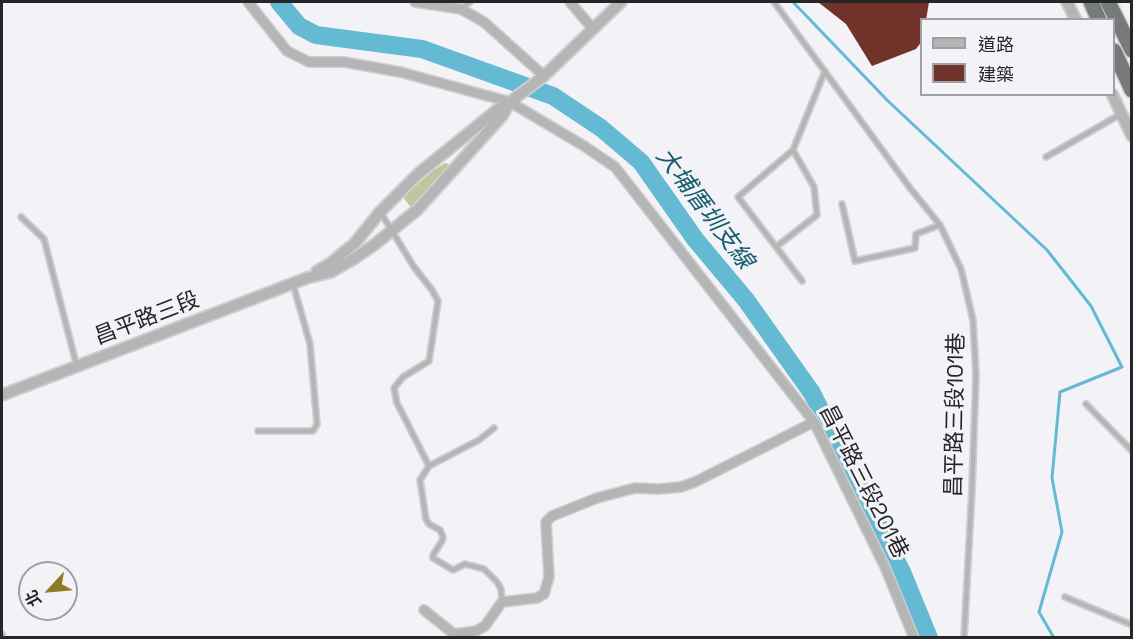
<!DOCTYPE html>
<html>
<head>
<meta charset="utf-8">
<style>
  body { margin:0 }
  #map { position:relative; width:1133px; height:639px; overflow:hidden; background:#f2f2f7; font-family:"Space Grotesk","Noto Sans TC",sans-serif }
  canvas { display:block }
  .frame { position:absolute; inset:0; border:3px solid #262628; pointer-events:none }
  .legend { position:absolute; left:920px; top:18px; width:195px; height:78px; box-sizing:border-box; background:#f2f2f7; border:2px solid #a0a0a4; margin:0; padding:8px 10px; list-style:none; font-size:18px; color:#262628 }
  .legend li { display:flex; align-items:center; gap:12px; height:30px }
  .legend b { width:30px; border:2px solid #a0a0a4 }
  .north { position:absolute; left:18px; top:561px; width:60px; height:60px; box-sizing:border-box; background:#f2f2f7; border:2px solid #a0a0a4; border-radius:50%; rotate:244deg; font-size:16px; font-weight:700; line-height:24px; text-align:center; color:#262628 }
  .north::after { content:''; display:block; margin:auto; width:21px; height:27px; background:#8b7c22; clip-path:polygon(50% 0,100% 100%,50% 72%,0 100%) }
</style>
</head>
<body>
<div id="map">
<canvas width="1133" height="639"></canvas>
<div class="frame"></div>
<ul class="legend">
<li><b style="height:8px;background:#b4b6b6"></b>道路</li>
<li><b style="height:16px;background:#71322a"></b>建築</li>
</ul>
<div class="north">北</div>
</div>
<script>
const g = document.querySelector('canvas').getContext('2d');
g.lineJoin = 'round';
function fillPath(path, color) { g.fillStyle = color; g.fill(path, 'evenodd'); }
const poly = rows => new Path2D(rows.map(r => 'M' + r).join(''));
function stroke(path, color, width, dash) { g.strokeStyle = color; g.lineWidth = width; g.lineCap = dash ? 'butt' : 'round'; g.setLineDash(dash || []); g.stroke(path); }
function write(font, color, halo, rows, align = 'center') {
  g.font = font + ' "Space Grotesk","Noto Sans TC",sans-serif'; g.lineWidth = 6; g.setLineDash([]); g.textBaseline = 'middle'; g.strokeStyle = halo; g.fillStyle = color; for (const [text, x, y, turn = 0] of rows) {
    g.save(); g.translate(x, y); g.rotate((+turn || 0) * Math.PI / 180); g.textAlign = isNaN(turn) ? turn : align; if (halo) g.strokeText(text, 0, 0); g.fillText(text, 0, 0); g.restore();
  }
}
fillPath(poly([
  [445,163,449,164,448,168,412,209,403,197,434,170]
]), '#bec69a');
stroke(poly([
  [793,2,887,100,1047,250,1091,306,1122,367,1060,392,1052,478,1062,532,1039,612,1054,638]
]), '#64bad3', 3);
stroke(poly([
  [279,2,299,26,316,35,422,49,553,96,601,128,641,162,695,239,746,300,812,393,902,572,929,638]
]), '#64bad3', 18);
fillPath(poly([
  [818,2,929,2,926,20,922,20,922,41,916,49,872,66,846,24]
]), '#71322a');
const service = poly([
  [774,2,910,188,940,225,961,269,973,320,976,375,972,489,964,638],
  [461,9,470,2],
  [793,150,738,197,802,281],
  [1046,157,1121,114],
  [842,204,855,261,915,248,916,234,940,225],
  [381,213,414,267,432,290,438,301,429,361,403,377,394,388,397,403,429,466],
  [21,217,44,239,77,367],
  [776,247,817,215,814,187,793,150,825,71],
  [1086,404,1132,451],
  [494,428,479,440,429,466,420,480,426,519,429,524,440,530,443,537,442,541,433,555,433,558,453,570,465,564,484,569,497,582,501,589,502,602],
  [258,431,313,431,317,424,310,344,293,284],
  [1065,597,1132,625],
  [2,634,3,638]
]);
const minor = poly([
  [248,2,287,51,309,62,344,62,400,72,510,102,584,146,615,167,814,422,885,567,914,638],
  [415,2,461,9,484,22,544,76],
  [570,2,593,29],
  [424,610,454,634,476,631,485,626,502,602,537,598,544,594,549,577,546,522,552,516,597,498,635,488,658,489,681,487,695,482,814,422]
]);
const tertiary = poly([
  [1067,2,1076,20],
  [1112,94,1132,136],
  [317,271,331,263,355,243,380,212,418,174,497,110,510,102,544,76,621,2],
  [2,395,307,278,331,272,352,260,374,245,417,210,502,116,510,102]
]);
const trunk = poly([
  [1091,2,1099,20],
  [1108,2,1132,50],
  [1114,51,1132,90]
]);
stroke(service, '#cdcdd2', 8);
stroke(minor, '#cdcdd2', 12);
stroke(tertiary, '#cdcdd2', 14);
stroke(trunk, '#cdcdd2', 18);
stroke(service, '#b4b6b6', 4.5);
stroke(minor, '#b4b6b6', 9);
stroke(tertiary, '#b4b6b6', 10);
stroke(trunk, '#767a7a', 15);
write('22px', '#262628', '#f2f2f7', [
  ["昌平路三段",147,319,-21],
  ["昌平路三段101巷",956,415,-89],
  ["昌平路三段201巷",863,482,63]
]);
write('italic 24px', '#165d6e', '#f2f2f7', [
  ["大埔厝圳支線",704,209,53]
]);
</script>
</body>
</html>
